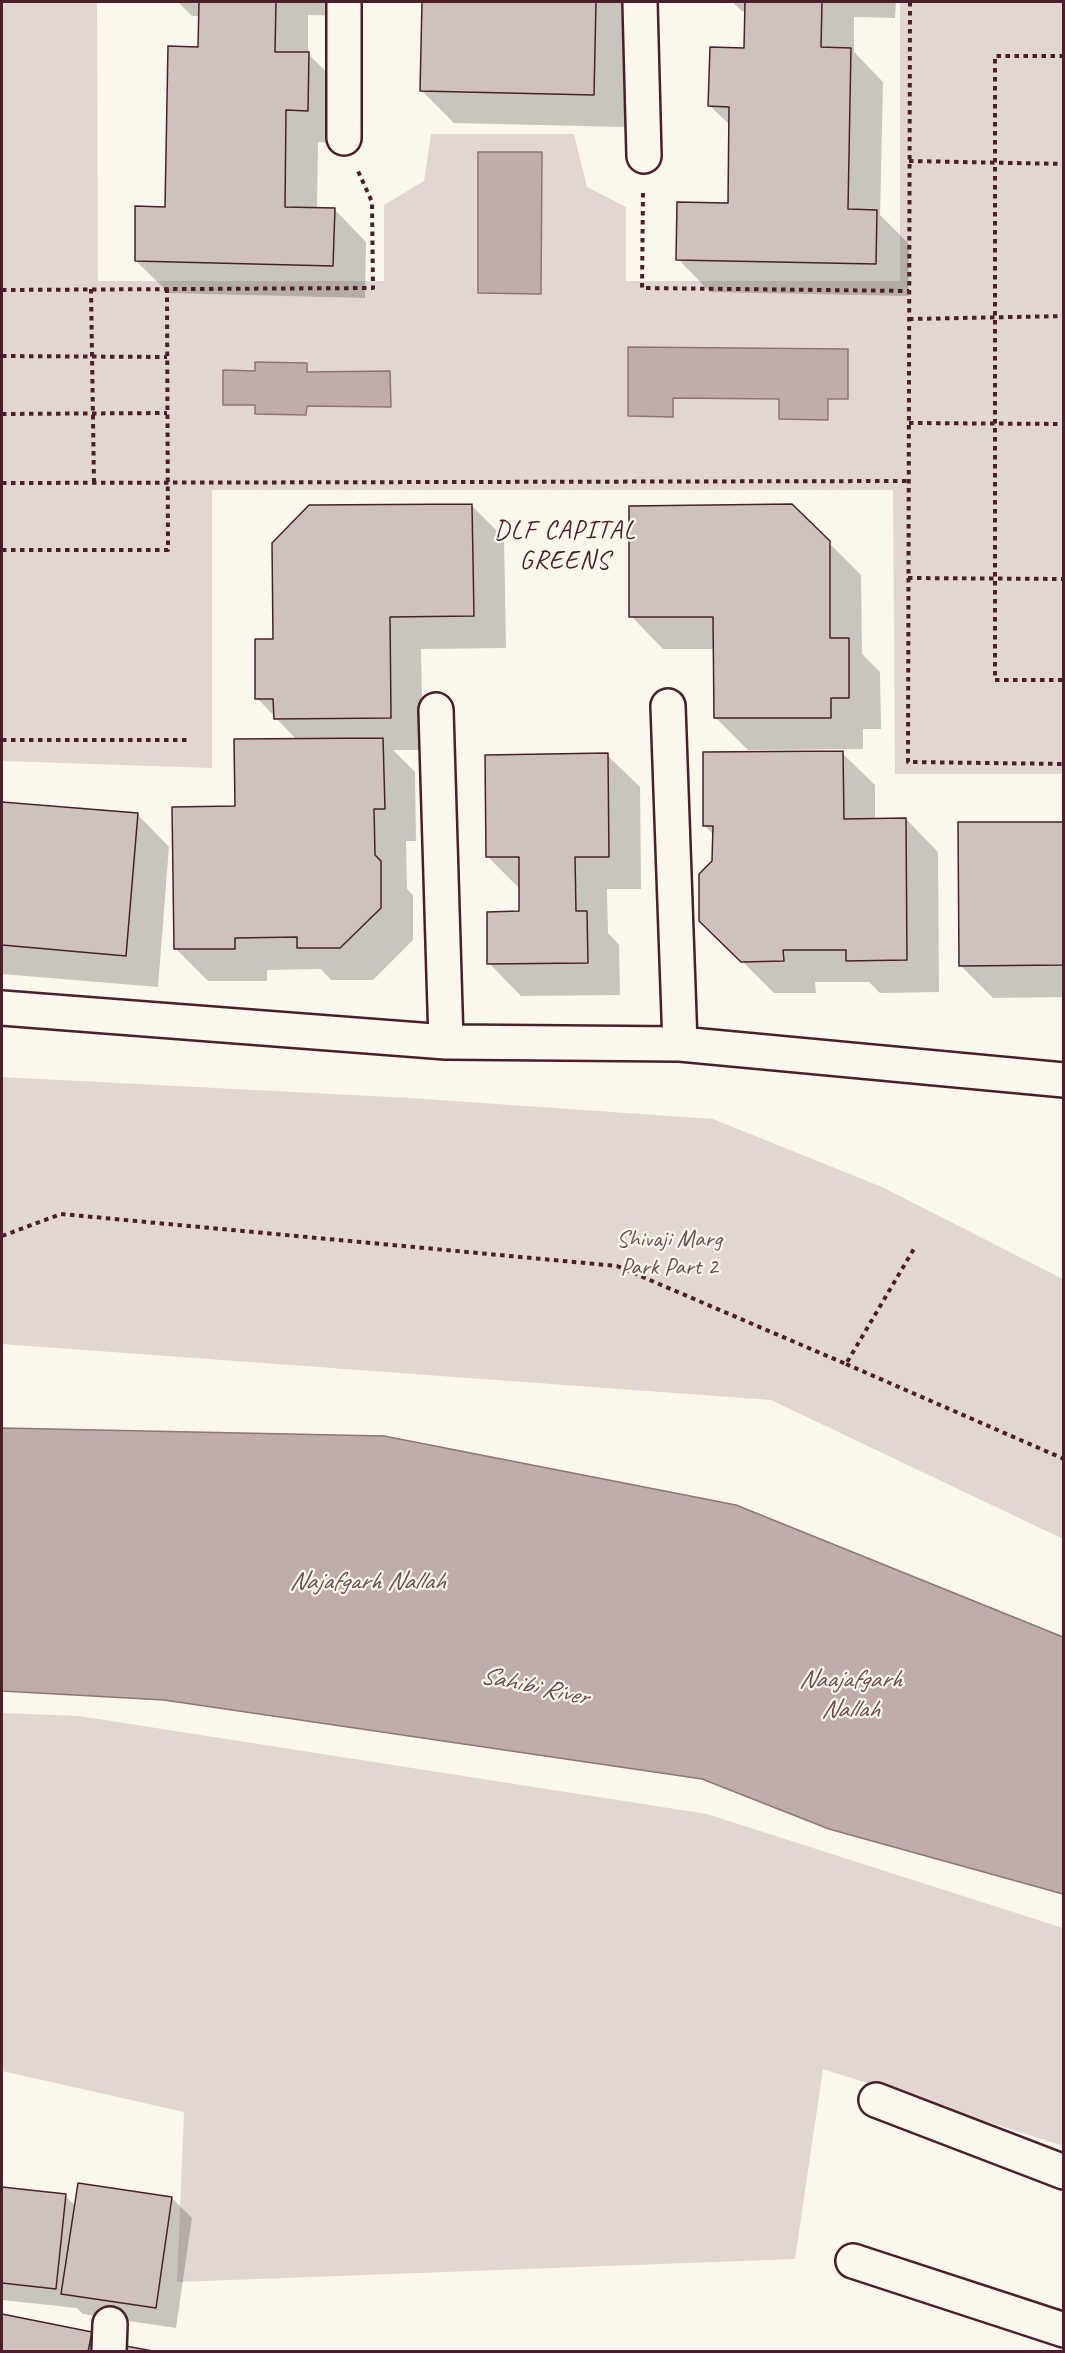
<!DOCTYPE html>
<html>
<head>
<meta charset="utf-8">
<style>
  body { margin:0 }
  #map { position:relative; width:1065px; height:2353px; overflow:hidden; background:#fbf7ec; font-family:Caveat,sans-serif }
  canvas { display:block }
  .frame { position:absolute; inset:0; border:3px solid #4a1f2b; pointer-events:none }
</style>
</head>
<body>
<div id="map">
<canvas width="1065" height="2353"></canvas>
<div class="frame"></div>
</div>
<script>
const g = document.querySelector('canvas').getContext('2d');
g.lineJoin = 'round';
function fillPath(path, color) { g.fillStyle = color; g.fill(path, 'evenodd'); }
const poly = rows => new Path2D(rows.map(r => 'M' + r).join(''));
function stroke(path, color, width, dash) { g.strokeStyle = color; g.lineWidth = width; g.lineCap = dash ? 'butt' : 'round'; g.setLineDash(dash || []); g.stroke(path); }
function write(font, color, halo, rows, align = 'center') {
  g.font = font + ' Caveat,sans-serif'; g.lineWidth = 4.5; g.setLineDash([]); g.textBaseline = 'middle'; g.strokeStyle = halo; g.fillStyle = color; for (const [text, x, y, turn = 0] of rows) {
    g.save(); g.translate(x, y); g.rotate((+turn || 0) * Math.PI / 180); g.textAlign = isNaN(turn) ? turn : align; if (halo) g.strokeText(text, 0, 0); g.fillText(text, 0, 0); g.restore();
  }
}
fillPath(poly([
  [2,2,97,2,98,281,384,281,384,205,424,181,431,134,574,134,587,187,626,207,626,281,900,281,900,2,1063,2,1063,774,895,774,893,490,212,490,212,768,2,761],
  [2,1077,410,1098,713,1119,882,1187,1063,1279,1063,1539,771,1400,2,1344],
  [2,1713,79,1716,707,1814,1063,1928,1063,2146,823,2069,795,2259,177,2282,184,2112,2,2071]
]), '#e2d7d0');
const water = poly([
  [478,152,542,152,541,294,478,293,478,152],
  [628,347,848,349,848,399,828,399,828,420,779,419,779,399,673,398,673,417,628,416,628,347],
  [255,362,307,363,307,372,390,371,391,407,307,406,306,415,255,414,255,405,223,405,223,370,255,371,255,362],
  [2,1428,384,1436,736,1505,1063,1637,1063,1894,829,1829,702,1779,164,1700,2,1691,2,1428]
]);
fillPath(water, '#bfadaa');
stroke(water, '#907477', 1.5);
fillPath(poly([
  [178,2,346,2,346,16,308,15,308,54,341,86,340,143,318,142,317,209,334,209,366,242,365,298,169,293,136,261,166,209,199,48,200,16,192,16],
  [423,2,628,2,625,127,454,123,421,90],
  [732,2,896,2,895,18,854,17,854,52,883,82,880,215,909,244,908,296,710,292,678,259,729,205,731,126,710,106,745,50,746,11,742,11],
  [472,506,504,538,506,648,421,649,423,750,393,750,415,772,416,841,406,841,407,889,413,895,413,940,373,980,331,980,321,969,267,970,267,981,208,981,175,948,236,808,297,740,257,698,274,641],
  [792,506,861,575,862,654,880,672,881,729,863,729,863,749,748,750,715,717,715,649,663,649,631,616],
  [842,753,875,785,875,820,906,819,938,852,939,992,880,993,869,982,815,982,816,993,774,993,701,920,714,862,714,835,704,825],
  [607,755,640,787,641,889,607,889,608,933,619,945,620,995,521,996,489,963,521,912,520,889,488,857],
  [2,803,137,814,169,847,158,987,2,974],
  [1064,823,1064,997,993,998,960,965],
  [2,2189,65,2196,76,2206,172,2198,192,2218,176,2328,83,2314,77,2308,2,2300],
  [2,2315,91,2333,105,2347,104,2352,2,2352]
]), '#0003');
const building = poly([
  [199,2,276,2,275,52,309,52,308,111,286,110,285,207,335,208,333,266,135,261,135,206,165,207,168,46,198,47,199,2],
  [422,2,596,2,594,95,420,91,422,2],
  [745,2,822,2,821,47,851,48,848,209,877,210,876,264,676,260,677,202,728,203,729,107,708,106,710,47,744,48,745,2],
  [472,504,474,616,390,617,391,718,274,719,273,699,255,699,255,639,273,639,272,543,309,505,472,504],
  [792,504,830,541,830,638,849,638,849,698,831,698,831,718,714,718,713,617,629,617,629,506,792,504],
  [383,738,385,809,374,809,375,855,381,861,381,908,340,948,297,948,297,937,235,938,235,949,174,949,172,807,235,806,234,739,383,738],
  [843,751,844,819,906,818,907,960,846,961,846,950,783,950,784,961,741,962,699,921,699,874,712,861,713,826,703,826,703,752,843,751],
  [608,753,609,857,575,857,576,911,587,911,588,963,487,964,487,912,519,911,519,857,486,857,485,755,608,753],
  [2,802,138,813,126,956,2,945,2,802],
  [958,822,1064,822,1064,965,959,966,958,822],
  [78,2183,172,2197,156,2308,61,2294,78,2183],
  [2,2187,66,2194,56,2289,2,2283,2,2187],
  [2,2314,92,2332,88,2352,2,2352,2,2314],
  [115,2344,158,2352,115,2352,115,2344]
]);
fillPath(building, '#cfc2bc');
stroke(building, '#4a1f2b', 1.5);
const minor = poly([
  [640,2,644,156],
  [344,138,344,2],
  [668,706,680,1044],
  [436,710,446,1042],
  [2,1008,446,1042,680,1044,1064,1080],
  [876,2100,1064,2172],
  [853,2261,1064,2330],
  [109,2352,110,2324]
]);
stroke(minor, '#4a1f2b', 38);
stroke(poly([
  [910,2,908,762,1064,764],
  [1064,56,995,56,995,680,1064,680],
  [909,161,1064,164],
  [643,193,642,288,909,291],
  [91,289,94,483],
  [2,290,373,288,372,202,358,171],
  [909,319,1064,316],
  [2,356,167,357],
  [2,414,167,413],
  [909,423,1064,424],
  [2,483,909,481],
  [2,550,168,550,167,288],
  [908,578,1064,579],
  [2,740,190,740],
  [2,1236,61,1214,617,1266,846,1364,915,1247],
  [846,1364,1064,1459]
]), '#4a1f2b', 4, [4.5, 4.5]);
stroke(minor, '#fbf7ec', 33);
write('24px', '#704d54', '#fbf7ec', [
  ["Shivaji Marg",669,1240],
  ["Park Part 2",669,1268]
]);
g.letterSpacing = '1.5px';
write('26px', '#4a1f2b', '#fbf7ec', [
  ["DLF CAPITAL",565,531],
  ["GREENS",565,561]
]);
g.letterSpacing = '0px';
write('italic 26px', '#6d4a51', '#fbf7ec', [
  ["Najafgarh Nallah",367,1582],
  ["Naajafgarh",850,1680],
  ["Nallah",850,1710],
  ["Sahibi River",534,1687,12]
]);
</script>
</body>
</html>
